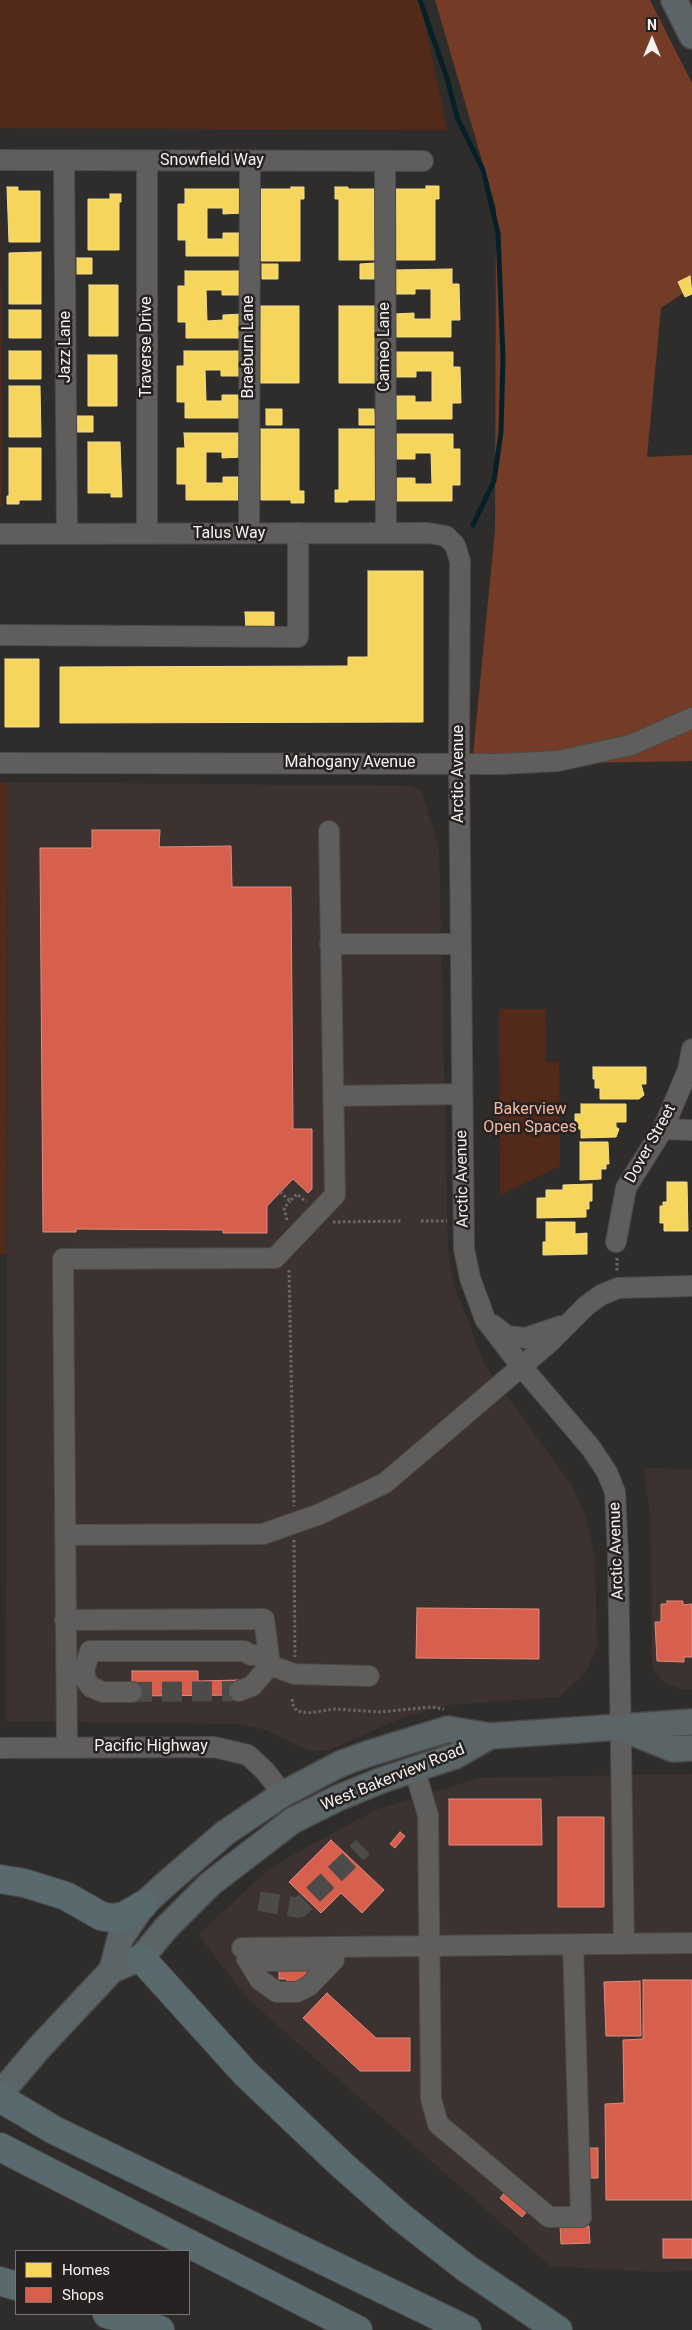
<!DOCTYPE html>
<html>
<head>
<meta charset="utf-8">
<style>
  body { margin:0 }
  #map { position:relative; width:692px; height:2330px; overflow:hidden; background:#2f2d2c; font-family:Roboto,sans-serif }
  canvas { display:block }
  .legend { position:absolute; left:15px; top:2250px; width:175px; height:65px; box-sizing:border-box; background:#262221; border:1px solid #787574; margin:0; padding:6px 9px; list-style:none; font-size:15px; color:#f4f2f1 }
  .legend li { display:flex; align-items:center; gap:10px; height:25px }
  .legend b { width:25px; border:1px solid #787574 }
  .north { position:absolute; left:627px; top:15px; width:50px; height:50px; -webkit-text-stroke:4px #262221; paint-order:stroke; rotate:0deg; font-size:14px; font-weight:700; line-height:20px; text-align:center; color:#f4f2f1 }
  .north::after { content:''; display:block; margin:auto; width:18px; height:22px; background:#f4f2f1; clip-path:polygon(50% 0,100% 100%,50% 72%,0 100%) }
</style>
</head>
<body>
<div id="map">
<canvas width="692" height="2330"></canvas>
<ul class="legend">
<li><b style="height:14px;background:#f6d55c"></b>Homes</li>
<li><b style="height:14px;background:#d6604d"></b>Shops</li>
</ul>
<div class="north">N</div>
</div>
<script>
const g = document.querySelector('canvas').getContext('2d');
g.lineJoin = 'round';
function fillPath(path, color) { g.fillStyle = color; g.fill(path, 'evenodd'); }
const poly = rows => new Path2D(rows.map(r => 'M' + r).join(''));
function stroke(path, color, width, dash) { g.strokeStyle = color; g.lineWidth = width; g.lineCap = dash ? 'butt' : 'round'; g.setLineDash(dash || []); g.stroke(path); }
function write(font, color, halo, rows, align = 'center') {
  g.font = font + ' Roboto,sans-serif'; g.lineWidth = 5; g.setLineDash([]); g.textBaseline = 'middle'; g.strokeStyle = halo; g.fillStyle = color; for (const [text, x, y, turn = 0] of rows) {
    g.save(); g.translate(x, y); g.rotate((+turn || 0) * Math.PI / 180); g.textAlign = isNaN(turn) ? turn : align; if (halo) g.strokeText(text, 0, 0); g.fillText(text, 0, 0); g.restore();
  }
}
fillPath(poly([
  [8,782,409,786,421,790,439,847,448,1250,454,1285,485,1366,573,1487,585,1515,595,1559,597,1648,586,1672,559,1697,448,1705,402,1718,329,1750,309,1751,266,1730,237,1724,6,1721],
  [644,1468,692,1469,692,1689,681,1689,664,1683,652,1668,651,1520],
  [692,1774,692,2271,654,2272,550,2266,249,2000,198,1935,271,1867,375,1810,479,1778]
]), '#3c322f');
fillPath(poly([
  [0,0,420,0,447,130,0,128],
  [0,181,2,506,0,506],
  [0,782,8,783,6,1254,0,1255],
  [499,1009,545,1009,546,1062,559,1062,560,1166,500,1195]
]), '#532919');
fillPath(poly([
  [435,0,650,0,692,83,692,287,661,308,647,457,692,455,692,761,472,765,495,530,496,208]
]), '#743c27');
const homes = poly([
  [426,186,439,186,439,199,435,199,435,260,396,260,396,189,426,189,426,186],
  [7,187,18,187,18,191,40,191,40,242,9,242,7,187],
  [291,187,304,187,304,199,300,199,300,261,261,261,261,189,291,189,291,187],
  [335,187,348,187,348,189,378,189,378,260,339,260,339,199,335,199,335,187],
  [185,189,243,189,243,213,223,214,223,208,207,208,207,239,223,239,223,233,243,233,244,256,186,256,186,240,178,240,178,204,185,204,185,189],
  [110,194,121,194,121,202,119,202,119,250,88,250,88,199,110,199,110,194],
  [41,252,41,304,9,304,9,253,41,252],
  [77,258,92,258,92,274,77,274,77,258],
  [375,263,375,279,360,279,360,264,375,263],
  [262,264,278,264,278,279,262,279,262,264],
  [452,269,452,284,459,284,460,320,451,320,451,337,394,337,394,314,414,313,414,319,431,319,431,289,415,289,415,294,394,294,394,270,452,269],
  [185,271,243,271,243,295,222,295,222,290,206,290,207,321,223,320,223,315,243,314,243,338,186,338,186,322,178,322,178,286,185,286,185,271],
  [690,276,692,294,685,297,678,282,690,276],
  [89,285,118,285,118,336,89,336,89,285],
  [259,306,299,306,299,383,259,383,259,306],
  [339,306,379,306,379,383,339,383,339,306],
  [9,310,41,310,41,338,9,338,9,310],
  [9,351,41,351,41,379,9,379,9,351],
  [184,351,242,351,242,376,221,376,221,370,205,370,206,401,222,401,222,395,242,395,242,418,185,418,185,402,177,402,177,366,184,366,184,351],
  [395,352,453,352,453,367,460,367,461,403,452,403,452,419,395,419,395,396,415,396,415,402,432,402,432,371,416,371,416,377,395,377,395,352],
  [88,355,117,355,117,406,88,406,88,355],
  [9,386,40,386,41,437,9,437,9,386],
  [266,409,282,409,282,425,266,425,266,409],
  [359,409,374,409,375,425,359,425,359,409],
  [76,416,93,416,93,432,76,432,76,416],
  [261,429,299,429,299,491,304,491,304,503,291,503,291,500,261,500,261,429],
  [339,429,378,429,378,500,348,500,348,502,335,502,335,490,339,490,339,429],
  [184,433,242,433,243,457,222,458,222,452,206,452,206,483,223,483,223,477,243,477,243,500,186,500,186,484,177,484,177,448,185,448,184,433],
  [395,434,453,434,453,449,460,449,460,485,452,485,452,501,395,501,395,478,415,478,415,484,432,484,431,453,415,453,415,459,395,459,395,434],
  [88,442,120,442,122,497,111,497,111,493,88,493,88,442],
  [9,448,41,448,41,500,19,500,19,504,7,504,7,496,9,496,9,448],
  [368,571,423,571,423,722,60,723,60,667,348,666,348,657,368,657,368,571],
  [245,612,274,612,274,628,246,629,245,612],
  [5,659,39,659,39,727,5,727,5,659],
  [593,1067,646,1067,646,1084,641,1084,644,1095,639,1099,600,1099,600,1088,595,1088,595,1079,593,1079,593,1067],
  [581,1104,626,1104,626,1122,616,1122,616,1127,619,1129,616,1137,581,1138,581,1129,575,1129,575,1114,581,1114,581,1104],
  [580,1142,608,1142,609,1164,606,1164,606,1169,601,1169,601,1179,580,1180,580,1142],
  [667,1182,687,1182,688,1231,664,1231,664,1223,660,1223,660,1206,663,1206,663,1202,667,1202,667,1182],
  [592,1184,592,1201,589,1201,589,1209,586,1209,586,1217,537,1218,537,1198,546,1198,546,1190,563,1190,563,1185,592,1184],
  [546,1222,575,1222,575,1234,587,1233,587,1254,543,1255,543,1242,546,1242,546,1222]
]);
fillPath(homes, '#f6d55c');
stroke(homes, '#f5de89', 1);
const shops = poly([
  [92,830,160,830,159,847,231,846,232,887,291,887,293,1129,312,1129,312,1189,308,1193,293,1179,267,1206,267,1233,223,1233,223,1230,76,1229,76,1232,43,1232,40,848,92,848,92,830],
  [667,1601,683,1601,683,1605,692,1604,692,1657,684,1657,684,1662,657,1661,655,1622,661,1622,661,1604,667,1604,667,1601],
  [417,1608,539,1609,539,1659,416,1658,417,1608],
  [132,1671,198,1671,198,1681,239,1680,239,1695,132,1696,132,1671],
  [449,1799,541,1799,542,1845,449,1845,449,1799],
  [558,1817,604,1817,604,1907,558,1907,558,1817],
  [400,1832,405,1836,395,1848,390,1844,400,1832],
  [331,1840,384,1890,362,1913,341,1893,321,1913,289,1882,331,1840],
  [309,1968,309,1979,297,1979,297,1984,287,1984,287,1979,279,1979,279,1969,309,1968],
  [643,1980,692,1980,692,2200,606,2200,605,2104,624,2103,623,2040,643,2039,643,1980],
  [640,1981,641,2036,606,2036,604,1982,640,1981],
  [327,1993,376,2038,410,2038,410,2071,360,2071,303,2018,327,1993],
  [585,2148,598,2148,598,2178,585,2178,585,2148],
  [506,2191,528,2210,522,2217,500,2198,506,2191],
  [560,2226,589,2226,590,2243,561,2244,560,2226],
  [663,2239,692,2239,692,2258,663,2258,663,2239]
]);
fillPath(shops, '#d6604d');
stroke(shops, '#df8c7e', 1);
stroke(poly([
  [420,0,447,78,457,117,483,170,498,233,503,358,501,432,494,481,473,525]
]), '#052027', 5);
stroke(poly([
  [132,1692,239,1691],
  [259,1901,299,1908,363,1847]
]), '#4d4b4a', 20, [20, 10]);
const minor = poly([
  [0,160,423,161],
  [64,161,67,534],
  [147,161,147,534],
  [385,161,386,533],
  [249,533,250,161],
  [0,534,428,533,446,536,455,545,460,561,459,763,464,1249,470,1278,485,1319,521,1366,591,1448,607,1472,615,1492,618,1555,624,1944],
  [0,635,298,637,298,533],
  [0,763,500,764,558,761,631,745,692,718],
  [330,944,461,944],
  [333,1096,462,1094],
  [663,1129,692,1130],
  [616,1242,626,1188,663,1129,688,1070,692,1049],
  [493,1325,507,1336,526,1338,561,1326],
  [65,1535,263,1534,320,1514,385,1483,549,1343,586,1306,601,1295,618,1288,692,1286],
  [65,1620,264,1619,270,1665,294,1674,369,1676],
  [239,1691,252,1686,270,1665],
  [132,1692,103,1692,91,1687,86,1680,84,1670,90,1651,244,1651,251,1655,268,1655],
  [67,1746,63,1259,275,1258,335,1195,329,831],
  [0,1748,214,1747,248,1755,265,1771,283,1794],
  [414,1768,428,1815,431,2099,438,2124,549,2217,581,2217,573,1945],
  [242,1948,692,1943],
  [247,1959,261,1961,334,1960,309,1986,297,1992,277,1992,260,1980,247,1959]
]);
const major = poly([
  [674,0,692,36],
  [624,1729,673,1749,692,1748],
  [112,1970,120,1939,143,1905,168,1882,225,1833,283,1794,340,1764,367,1754,448,1729,490,1736,692,1722],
  [0,2094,39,2048,112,1970,141,1958,166,1928,210,1884,292,1821,338,1798,382,1780,455,1756,490,1736]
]);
const highway = poly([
  [0,1879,24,1883,66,1896,101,1916,111,1918,124,1916,143,1905],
  [141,1958,245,2073,343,2166,402,2218,466,2268,558,2330],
  [0,2098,54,2130,467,2330],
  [0,2147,358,2330],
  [0,2281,16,2286],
  [107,2314,160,2330]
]);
stroke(minor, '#4b4a49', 22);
stroke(major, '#4b4a49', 28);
stroke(highway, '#4b4a49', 30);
stroke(poly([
  [280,1192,290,1201,297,1194,306,1202],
  [287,1220,284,1208,290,1201],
  [421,1221,447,1221],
  [333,1222,402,1221],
  [617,1258,617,1272],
  [289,1270,294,1506],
  [294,1540,295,1657],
  [292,1699,293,1705,297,1711,308,1713,335,1709,380,1712,431,1707,444,1709]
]), '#6a6868', 3, [2.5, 2.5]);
stroke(minor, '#5f5e5d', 20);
stroke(major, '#5b6567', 25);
stroke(highway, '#586a6d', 28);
write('16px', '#f4f2f1', '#262221', [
  ["Snowfield Way",212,161],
  ["Jazz Lane",66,347,-90],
  ["Traverse Drive",147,347,-90],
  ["Braeburn Lane",249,347,-90],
  ["Cameo Lane",385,347,-90],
  ["Talus Way",229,534],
  ["Mahogany Avenue",350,763],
  ["Arctic Avenue",459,774,-90],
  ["Dover Street",651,1144,-61],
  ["Arctic Avenue",463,1179,-91],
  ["Arctic Avenue",617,1551,-92],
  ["Pacific Highway",151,1747],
  ["West Bakerview Road",393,1778,-22]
]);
write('16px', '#f5b9a4', '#262221', [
  ["Bakerview",530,1110],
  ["Open Spaces",530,1128]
]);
</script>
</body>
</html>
